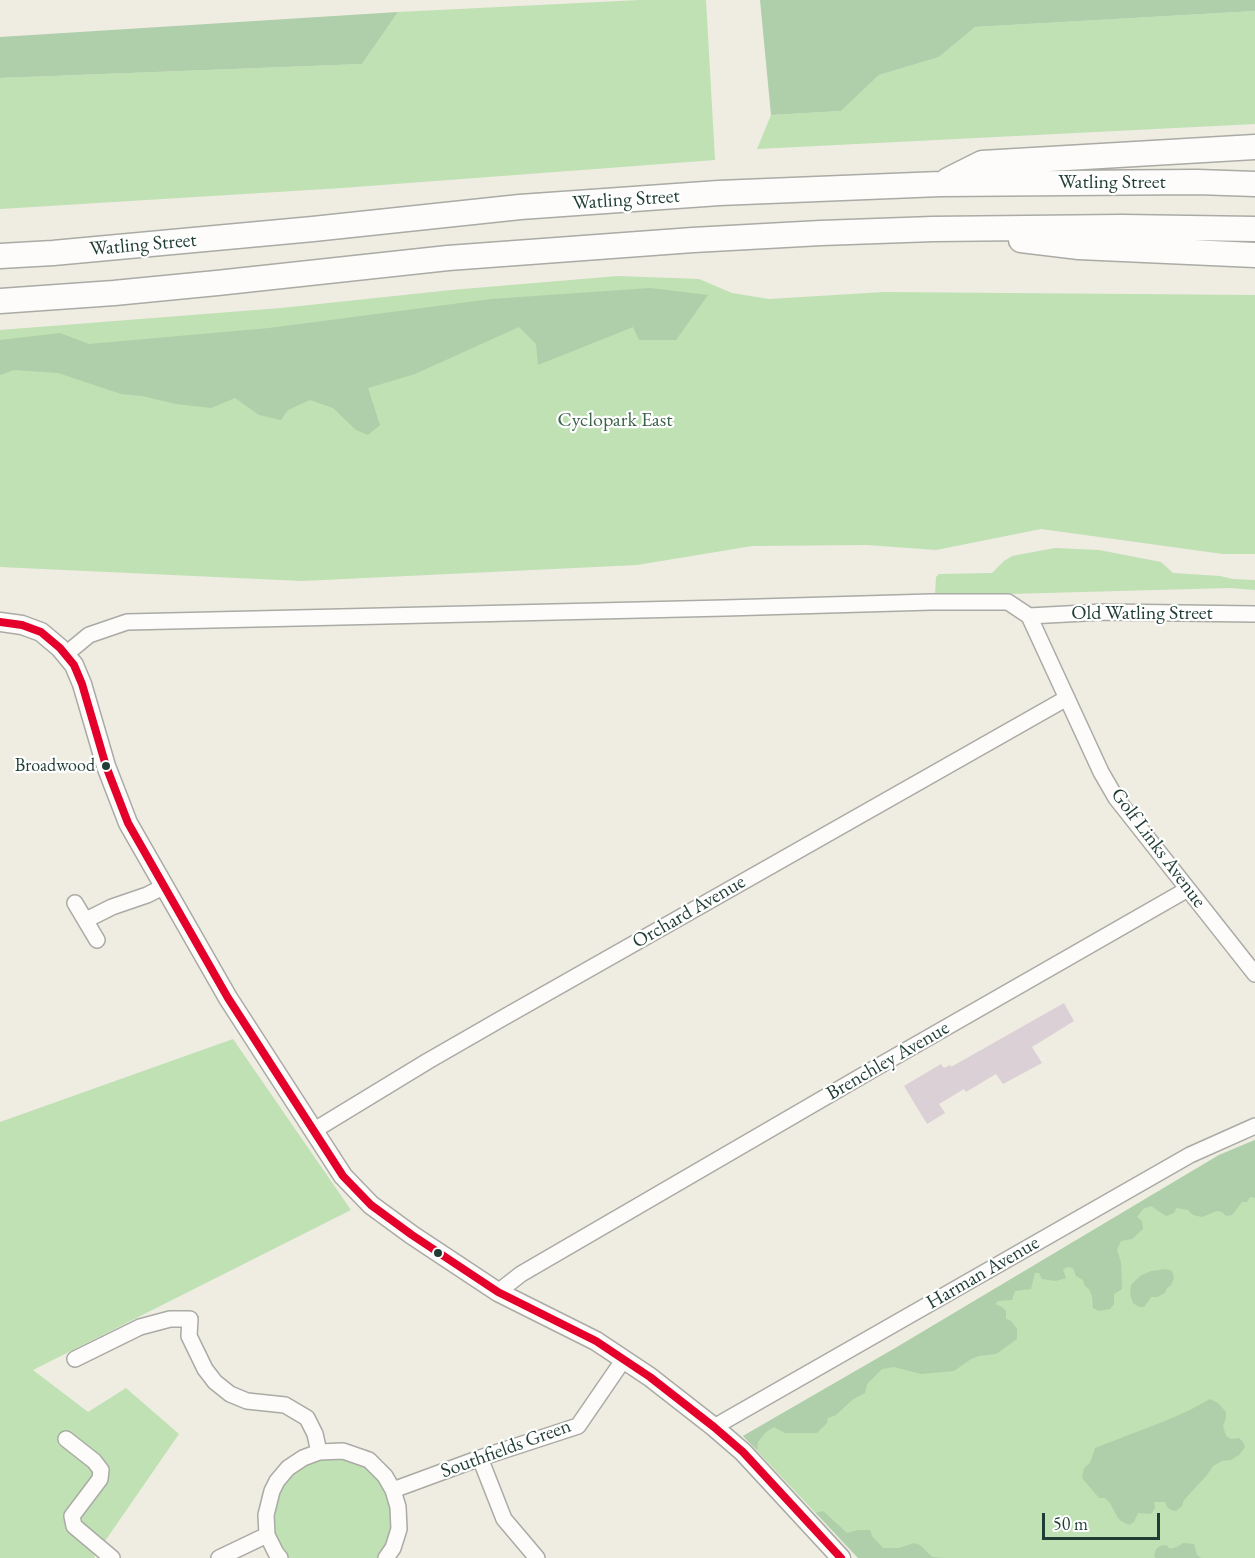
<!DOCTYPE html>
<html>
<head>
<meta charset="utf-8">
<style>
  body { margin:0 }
  #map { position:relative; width:1255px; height:1558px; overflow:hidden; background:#efece2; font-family:"EB Garamond",serif }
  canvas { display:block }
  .scale { position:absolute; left:1042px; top:1513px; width:118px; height:27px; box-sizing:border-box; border:3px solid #1f3d34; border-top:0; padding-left:8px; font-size:18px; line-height:21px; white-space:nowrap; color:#1f3d34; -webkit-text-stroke:4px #fff; paint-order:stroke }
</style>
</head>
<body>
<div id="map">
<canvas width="1255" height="1558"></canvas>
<div class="scale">50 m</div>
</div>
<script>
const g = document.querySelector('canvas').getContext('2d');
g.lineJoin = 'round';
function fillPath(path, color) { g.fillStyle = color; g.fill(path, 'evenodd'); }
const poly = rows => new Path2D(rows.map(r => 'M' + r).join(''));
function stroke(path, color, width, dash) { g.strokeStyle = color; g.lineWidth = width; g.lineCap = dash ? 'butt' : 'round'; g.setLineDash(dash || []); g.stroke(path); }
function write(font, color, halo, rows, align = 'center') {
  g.font = font + ' "EB Garamond",serif'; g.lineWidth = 4.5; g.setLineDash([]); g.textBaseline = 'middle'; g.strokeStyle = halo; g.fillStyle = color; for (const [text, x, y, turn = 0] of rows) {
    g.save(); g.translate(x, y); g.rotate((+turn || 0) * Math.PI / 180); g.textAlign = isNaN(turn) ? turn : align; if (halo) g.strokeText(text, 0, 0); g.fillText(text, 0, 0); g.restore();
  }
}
fillPath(poly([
  [640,0,706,0,715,160,342,188,0,209,0,78,362,64,398,12],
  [1255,11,1255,124,757,149,771,115,841,111,879,75,939,57,975,27],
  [618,276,699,279,732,293,769,299,884,292,1255,295,1255,554,1223,554,1041,529,936,550,867,545,752,546,637,565,302,581,0,567,0,330,281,308,451,290],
  [1055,548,1099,550,1161,562,1173,573,1220,576,1233,579,1255,580,1255,590,1230,588,935,596,936,577,939,574,992,573,1004,561,1012,556],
  [233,1039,351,1210,33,1370,88,1412,126,1388,179,1434,94,1557,95,1558,0,1558,0,1122],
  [1255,1140,1255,1558,858,1558,743,1436,897,1347,1219,1155],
  [344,1458,367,1466,384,1486,390,1497,394,1521,386,1548,378,1558,287,1558,284,1555,274,1533,272,1521,273,1507,283,1482,293,1472,315,1460]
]), '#bfe1b4');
fillPath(poly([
  [760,0,1255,0,1255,11,975,27,939,57,879,75,841,111,771,115],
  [398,12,362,64,0,78,0,37],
  [650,288,708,295,676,340,639,340,633,327,538,365,536,344,519,327,415,374,368,388,380,425,368,435,356,430,333,408,310,400,288,410,281,420,259,415,235,398,211,408,176,404,142,396,121,394,58,373,14,370,0,375,0,340,60,333,89,344,269,328,491,299],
  [1255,1140,1255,1198,1250,1197,1247,1202,1242,1202,1232,1215,1226,1216,1222,1212,1217,1211,1202,1217,1193,1215,1188,1210,1176,1208,1174,1213,1166,1216,1151,1206,1143,1209,1137,1217,1142,1221,1143,1229,1132,1239,1121,1241,1117,1250,1121,1262,1122,1289,1114,1294,1114,1304,1110,1309,1099,1311,1093,1308,1092,1296,1089,1289,1085,1286,1083,1280,1076,1276,1073,1268,1067,1267,1063,1270,1066,1278,1056,1281,1042,1279,1039,1273,1035,1273,1031,1289,1015,1291,1012,1300,998,1301,995,1304,1002,1307,1006,1311,1006,1319,1010,1320,1017,1329,1017,1339,996,1354,979,1356,971,1359,954,1371,921,1374,894,1367,882,1369,867,1384,865,1393,852,1400,836,1415,828,1418,827,1423,817,1433,785,1433,774,1427,766,1432,758,1442,757,1450,743,1436,897,1347,1219,1155],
  [1166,1269,1172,1271,1174,1278,1171,1285,1167,1288,1165,1293,1157,1297,1151,1297,1144,1307,1139,1307,1133,1303,1130,1294,1131,1285,1140,1276,1151,1271],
  [1210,1399,1218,1403,1226,1412,1226,1418,1223,1426,1226,1436,1231,1439,1239,1438,1243,1442,1245,1447,1239,1455,1231,1460,1222,1461,1213,1466,1207,1475,1184,1500,1182,1506,1176,1511,1171,1510,1167,1507,1165,1502,1154,1502,1155,1508,1151,1514,1138,1513,1134,1522,1129,1525,1121,1521,1118,1518,1110,1503,1105,1498,1099,1498,1082,1478,1084,1468,1090,1463,1095,1448,1165,1421,1190,1410],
  [823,1511,847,1533,858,1530,870,1530,872,1536,883,1548,899,1548,914,1543,920,1545,932,1557,944,1558,858,1558,816,1513],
  [1183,1543,1194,1544,1197,1555,1201,1558,1156,1558,1154,1556,1156,1549,1160,1546,1166,1545,1170,1549,1177,1547]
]), '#aecfa9');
fillPath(poly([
  [1064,1003,1074,1021,1032,1047,1042,1063,1003,1084,996,1074,966,1092,964,1089,939,1104,945,1113,927,1124,904,1086,941,1064,944,1068,950,1065,951,1067]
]), '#dbd0d5');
const minor = poly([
  [1029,616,1101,772,1116,798,1255,974],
  [1029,616,1104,612,1255,614],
  [66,654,89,635,127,622,725,608,931,602,1008,602,1029,616],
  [75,903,97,940],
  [86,920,112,907,147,895,165,886],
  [313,1131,428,1061,501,1019,1067,698],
  [498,1292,521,1274,884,1063,1188,889],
  [75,1359,140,1327,170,1319,190,1319,189,1336,205,1369,215,1382,230,1394,247,1401,285,1405,307,1418,315,1434,319,1452],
  [714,1427,1190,1155,1255,1126],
  [66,1439,94,1461,101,1470,100,1479,72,1516,74,1526,112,1558],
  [480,1458,504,1519,537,1558],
  [393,1490,480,1458,578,1426,624,1359],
  [219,1558,267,1535],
  [280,1558,276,1553,267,1535,266,1515,272,1491,277,1481,288,1468,303,1458,319,1452,343,1451,369,1460,385,1476,393,1490,398,1507,399,1529,393,1548,386,1558]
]);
const tertiary = poly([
  [0,622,22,625,41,632,60,648,74,665,82,684,106,766,128,823,228,998,343,1176,371,1205,412,1235,498,1292,596,1341,650,1377,714,1427,743,1452,841,1558]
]);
const trunk = poly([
  [948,180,982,163,1255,147],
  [1021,240,1079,247,1255,255],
  [0,256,53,253,313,229,520,207,719,193,940,184,1197,182,1255,184],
  [0,301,114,293,217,283,448,258,693,240,821,233,933,229,1122,227,1255,229]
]);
stroke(minor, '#a9aba4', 18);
stroke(tertiary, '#a9aba4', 21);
stroke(trunk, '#a9aba4', 27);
stroke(minor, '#fdfcfb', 15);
stroke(tertiary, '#fdfcfb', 18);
stroke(trunk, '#fdfcfb', 24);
stroke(poly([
  [0,622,22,625,41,632,60,648,74,665,82,684,106,766,128,823,228,998,343,1176,371,1205,412,1235,498,1292,596,1341,650,1377,714,1427,743,1452,841,1558]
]), '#e4002b', 8);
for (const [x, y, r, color] of [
  [106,766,5,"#1f3d34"],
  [438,1253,5,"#1f3d34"]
]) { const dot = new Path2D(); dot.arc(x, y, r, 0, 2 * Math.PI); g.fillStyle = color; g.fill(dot); stroke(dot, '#fff', 2); }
write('18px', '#1f3d34', '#fff', [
  ["Broadwood",95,766]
], 'right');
write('20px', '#1f3d34', '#fff', [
  ["Watling Street",1112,183],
  ["Watling Street",626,200,-4],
  ["Watling Street",143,245,-5],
  ["Old Watling Street",1142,614],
  ["Golf Links Avenue",1158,848,53],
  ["Orchard Avenue",689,912,-30],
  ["Brenchley Avenue",888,1061,-30],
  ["Harman Avenue",983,1273,-30],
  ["Southfields Green",506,1449,-20]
]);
write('20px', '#3d644b', '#fff', [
  ["Cyclopark East",615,421]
]);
</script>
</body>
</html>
